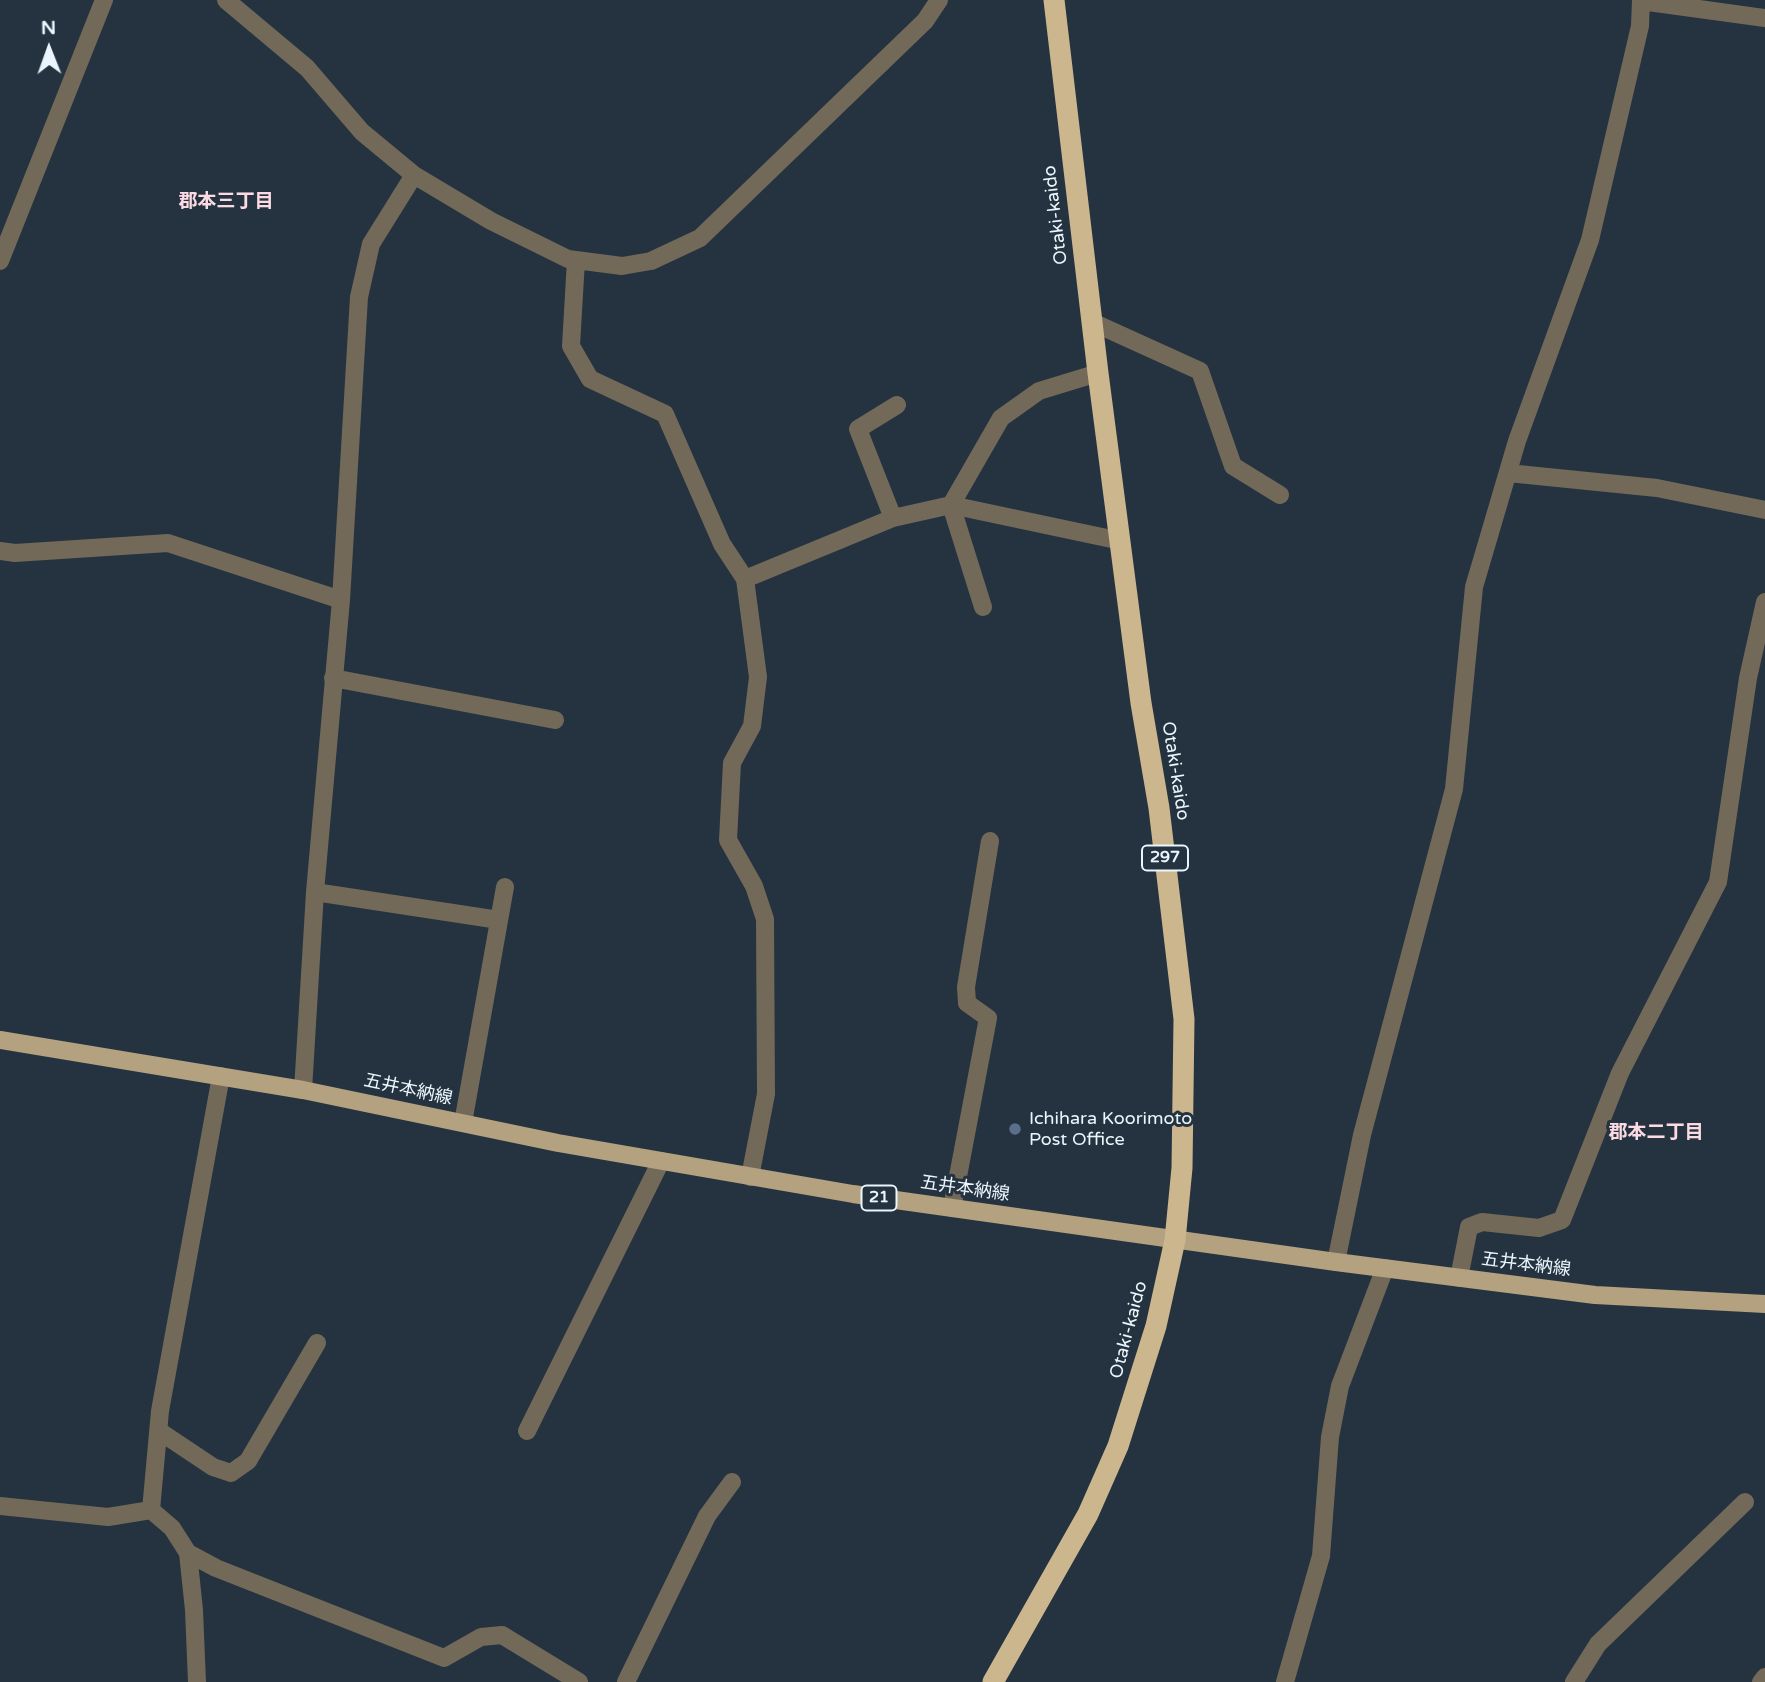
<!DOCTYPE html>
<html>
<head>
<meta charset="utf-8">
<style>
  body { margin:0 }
  #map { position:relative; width:1765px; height:1682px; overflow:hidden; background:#24333f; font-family:"Varela Round",sans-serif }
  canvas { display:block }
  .north { position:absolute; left:14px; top:14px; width:70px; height:70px; -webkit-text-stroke:5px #24333f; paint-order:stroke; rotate:359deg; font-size:19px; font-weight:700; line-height:28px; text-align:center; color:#ebf5fd }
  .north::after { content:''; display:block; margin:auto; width:24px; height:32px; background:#ebf5fd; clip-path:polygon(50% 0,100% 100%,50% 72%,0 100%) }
</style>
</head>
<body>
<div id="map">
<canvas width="1765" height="1682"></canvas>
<div class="north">N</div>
</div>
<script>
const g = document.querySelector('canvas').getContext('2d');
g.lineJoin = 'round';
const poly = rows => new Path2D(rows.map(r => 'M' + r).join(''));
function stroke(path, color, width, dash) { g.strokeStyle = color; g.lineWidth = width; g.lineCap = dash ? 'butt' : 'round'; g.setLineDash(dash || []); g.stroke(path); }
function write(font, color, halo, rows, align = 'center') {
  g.font = font + ' "Varela Round","Noto Sans JP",sans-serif'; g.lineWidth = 6; g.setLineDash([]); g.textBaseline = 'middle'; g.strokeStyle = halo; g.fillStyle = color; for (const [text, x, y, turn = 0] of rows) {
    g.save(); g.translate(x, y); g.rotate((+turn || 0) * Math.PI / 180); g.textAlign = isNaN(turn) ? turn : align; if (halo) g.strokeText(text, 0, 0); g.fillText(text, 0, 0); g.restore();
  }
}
stroke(poly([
  [226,0,307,68,362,132,414,175,491,221,568,259,622,266,651,261,700,238,925,21,939,0],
  [1641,1,1765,18],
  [576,260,571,346,590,379,665,414,722,544,745,579,758,677,752,726,732,763,728,840,754,886,765,919,766,1094,750,1177],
  [0,261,104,0],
  [1092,322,1200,371,1233,466,1280,495],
  [1508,473,1657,488,1765,510],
  [893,518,858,429,897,405],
  [0,551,15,553,168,543,341,600],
  [745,579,893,518,951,505,1121,541],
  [983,607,951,505,1001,418,1039,391,1098,373],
  [333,678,555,720],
  [315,892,499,920],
  [303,1090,315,892,341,600,359,297,371,244,414,175],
  [463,1123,505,887],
  [952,1208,988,1018,967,1003,966,987,990,841],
  [1336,1262,1362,1135,1454,789,1474,587,1517,441,1590,240,1640,26,1641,0],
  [1459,1278,1469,1227,1482,1222,1539,1228,1562,1220,1620,1073,1718,882,1748,678,1765,602],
  [159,1431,213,1467,231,1473,248,1461,317,1343],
  [527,1431,661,1161],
  [0,1506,108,1517,151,1510,172,1528,188,1553,194,1610,197,1682],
  [151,1510,160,1411,221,1076],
  [188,1553,216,1568,444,1658,481,1637,502,1635,579,1682],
  [626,1682,707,1516,732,1482],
  [1285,1682,1321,1556,1330,1437,1340,1386,1385,1268],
  [1574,1682,1598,1644,1745,1502],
  [1761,1682,1765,1677]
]), '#726959', 18);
stroke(poly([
  [0,1040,303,1090,558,1143,853,1194,1336,1262,1595,1295,1765,1304]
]), '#b3a17f', 18);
stroke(poly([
  [993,1682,1088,1514,1118,1446,1156,1326,1175,1240,1182,1168,1184,1019,1159,808,1141,703,1098,373,1054,0]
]), '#ccb68e', 21);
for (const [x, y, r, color] of [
  [1015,1129,7,"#5c6f8a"]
]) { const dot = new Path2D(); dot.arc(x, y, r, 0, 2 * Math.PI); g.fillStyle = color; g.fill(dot); stroke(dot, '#24333f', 2.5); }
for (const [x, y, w] of [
  [1165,858,46],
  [879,1198,35]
]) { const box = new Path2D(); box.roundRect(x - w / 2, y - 12.5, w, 25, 5); g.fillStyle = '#24333f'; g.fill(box); stroke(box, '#ebf5fd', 2); }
write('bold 16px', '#ebf5fd', null, [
  ["297",1165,858],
  ["21",879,1198]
]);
write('18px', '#ebf5fd', '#24333f', [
  ["Otaki-kaido",1056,215,-97],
  ["Otaki-kaido",1175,771,81],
  ["五井本納線",408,1090,12],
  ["五井本納線",965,1189,8],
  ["五井本納線",1526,1265,7],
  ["Otaki-kaido",1129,1330,-75]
]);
write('18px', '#ebf5fd', '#24333f', [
  ["Ichihara Koorimoto",1029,1119],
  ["Post Office",1029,1140]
], 'left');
write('bold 19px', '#fcdae4', '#24333f', [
  ["郡本三丁目",226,202],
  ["郡本二丁目",1656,1133]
]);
</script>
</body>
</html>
